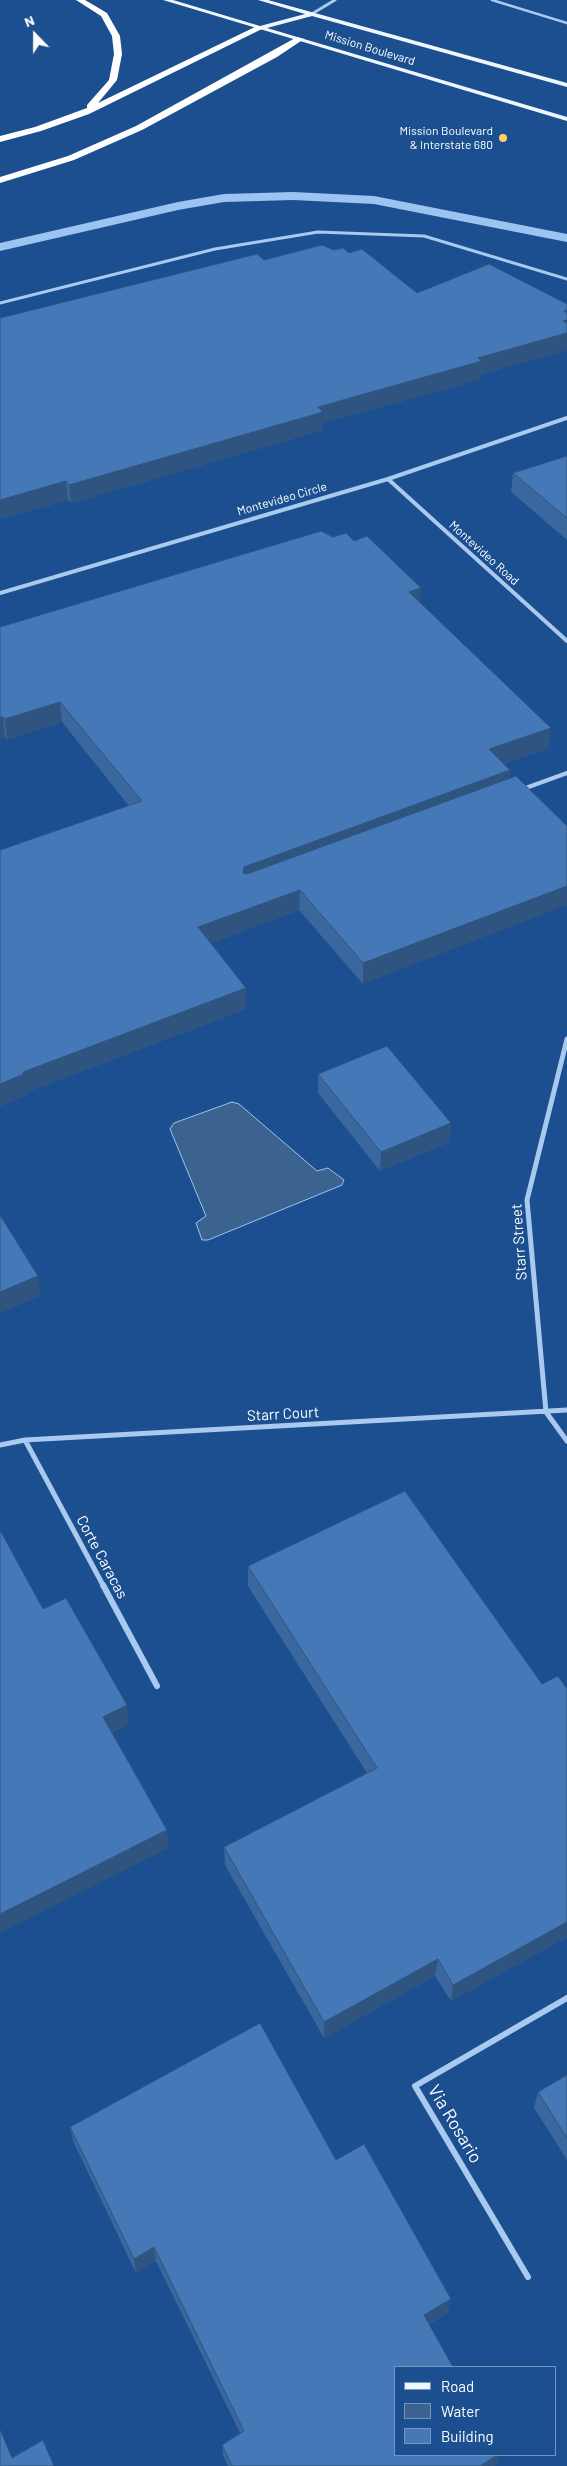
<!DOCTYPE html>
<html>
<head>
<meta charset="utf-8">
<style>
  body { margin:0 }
  #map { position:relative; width:567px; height:2466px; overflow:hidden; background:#1b4f8f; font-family:Barlow,sans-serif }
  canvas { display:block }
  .legend { position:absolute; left:394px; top:2366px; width:162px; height:90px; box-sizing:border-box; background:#1b4f8f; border:1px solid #7695bc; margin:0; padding:6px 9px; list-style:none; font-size:15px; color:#fff }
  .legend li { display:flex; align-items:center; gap:10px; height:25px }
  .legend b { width:25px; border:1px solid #7695bc }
  .north { position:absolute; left:10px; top:10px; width:50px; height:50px; -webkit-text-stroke:4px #1b4f8f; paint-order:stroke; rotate:338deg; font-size:14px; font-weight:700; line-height:20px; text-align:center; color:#fff }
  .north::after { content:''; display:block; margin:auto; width:18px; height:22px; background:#fff; clip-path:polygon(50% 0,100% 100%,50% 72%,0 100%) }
</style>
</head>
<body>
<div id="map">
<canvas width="567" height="2466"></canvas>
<ul class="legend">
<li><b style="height:6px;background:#f0f6ff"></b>Road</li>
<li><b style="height:14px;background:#3c6290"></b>Water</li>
<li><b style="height:14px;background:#4478b7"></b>Building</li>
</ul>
<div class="north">N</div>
</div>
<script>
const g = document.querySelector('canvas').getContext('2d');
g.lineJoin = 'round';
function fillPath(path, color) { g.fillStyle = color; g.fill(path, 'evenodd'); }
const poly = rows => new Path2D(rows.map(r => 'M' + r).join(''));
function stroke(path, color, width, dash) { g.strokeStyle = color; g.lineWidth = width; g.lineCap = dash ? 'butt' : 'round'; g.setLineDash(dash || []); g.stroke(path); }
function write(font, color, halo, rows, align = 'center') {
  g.font = font + ' Barlow,sans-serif'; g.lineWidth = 4; g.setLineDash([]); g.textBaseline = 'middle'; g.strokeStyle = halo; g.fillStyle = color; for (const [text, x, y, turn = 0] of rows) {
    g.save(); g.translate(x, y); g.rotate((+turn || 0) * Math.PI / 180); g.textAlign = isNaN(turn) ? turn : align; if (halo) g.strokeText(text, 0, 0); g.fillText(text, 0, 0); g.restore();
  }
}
const water = poly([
  [232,1102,239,1104,317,1171,328,1168,344,1180,342,1185,208,1240,202,1240,196,1223,206,1216,170,1129,174,1123,232,1102]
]);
fillPath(water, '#3c6290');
stroke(water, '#9cc4f0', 1);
fillPath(poly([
  [293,192,374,196,567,234,567,242,374,204,293,200,224,202,178,210,0,251,0,243,178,202,224,194,293,192]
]), '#9cc4f0');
stroke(poly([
  [492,0,567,23]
]), '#a9c9ee', 2.5);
stroke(poly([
  [310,15,335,0],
  [0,303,215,249,318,232,424,236,567,279]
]), '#a9c9ee', 3);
stroke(poly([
  [388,479,567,641],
  [0,593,388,479,567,418],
  [523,789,567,773]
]), '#a9c9ee', 4);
stroke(poly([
  [567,1039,527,1200,546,1412,567,1441],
  [25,1440,104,1587],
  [0,1445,25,1440,567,1410]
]), '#a9c9ee', 5);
stroke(poly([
  [103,1585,157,1686],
  [528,2277,415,2086,567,1998]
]), '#a9c9ee', 6);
fillPath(poly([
  [163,0,173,0,260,26,305,14,258,0,268,0,567,83,567,87,312,16,267,28,567,117,567,121,163,0]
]), '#f0f6ff');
fillPath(poly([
  [76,0,85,0,107,13,120,36,122,54,117,80,98,103,257,26,264,28,89,114,41,131,0,142,0,136,35,127,87,108,87,105,109,80,114,54,112,36,101,16,76,0],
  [297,37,304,39,277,57,142,130,74,160,0,183,0,177,68,156,136,126,297,37]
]), '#fff');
fillPath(poly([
  [334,250,349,253,417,293,567,304,567,350,481,374,481,379,323,423,323,430,71,503,68,500,0,519,264,260],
  [567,456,567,540,511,492,513,473],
  [420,603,549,748,504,764,510,770,509,778,363,984,299,910,211,943,246,988,246,1009,27,1092,27,1095,0,1106,129,806,62,722,7,740,5,737,0,739,0,627],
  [318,1074,450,1142,380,1171,318,1093],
  [248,1566,542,1684,567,1689,567,1937,451,2001,435,1976,324,2038,225,1865,224,1847,367,1773,248,1586],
  [567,2075,567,2160,534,2108,538,2092],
  [70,2127,336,2160,448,2312,429,2324,396,2455,500,2455,497,2464,494,2466,228,2466,223,2456,222,2445,240,2433,156,2261,136,2273,74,2143]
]), '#3a679d');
fillPath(poly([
  [567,310,567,350,481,374,481,379,323,423,323,430,71,503,69,485,478,358],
  [66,481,68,500,0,519,0,500],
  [421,588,420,608,409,592],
  [60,702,62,722,7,740,5,719],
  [0,717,3,717,5,737,0,739],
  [551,728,549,748,487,770,489,749],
  [510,770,508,791,243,894,243,873,244,867],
  [567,886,567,905,363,984,363,963],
  [300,890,299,910,199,948,198,927],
  [246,988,246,1009,27,1092,27,1095,0,1106,0,1084,23,1072],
  [451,1123,450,1142,380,1171,381,1152],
  [38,1276,41,1296,0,1313,0,1292],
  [127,1705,129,1725,106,1736,103,1717],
  [167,1830,169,1848,0,1933,0,1914],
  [567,1922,567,1937,451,2001,453,1985],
  [438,1959,435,1976,324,2038,324,2022],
  [154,2247,156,2261,136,2273,134,2259],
  [451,2299,448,2312,421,2328,424,2315],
  [497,2455,500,2455,497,2464,494,2466,480,2466]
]), '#305480');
const building = poly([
  [322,245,334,250,343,248,349,253,362,249,417,293,489,264,567,304,567,310,564,311,567,313,567,320,563,321,567,323,567,333,478,358,482,361,318,407,323,412,69,485,66,481,0,500,0,318,257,254,264,260,322,245],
  [567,456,567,518,513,473,567,456],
  [321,531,333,537,346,533,354,541,367,536,421,588,409,592,551,728,489,749,510,770,244,867,243,873,247,874,516,776,567,826,567,886,363,963,300,890,198,927,246,988,23,1072,24,1074,0,1084,0,850,142,801,60,702,5,719,3,717,0,717,0,627,321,531],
  [387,1046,451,1123,381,1152,318,1074,387,1046],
  [0,1215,38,1276,0,1292,0,1215],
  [405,1491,542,1684,558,1676,567,1689,567,1922,453,1985,438,1959,324,2022,224,1847,377,1768,248,1566,405,1491],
  [0,1530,43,1609,66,1598,127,1705,103,1717,167,1830,0,1914,0,1530],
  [260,2023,336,2160,364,2144,451,2299,424,2315,453,2367,396,2367,396,2455,497,2455,480,2466,232,2466,222,2445,244,2431,154,2247,134,2259,70,2127,260,2023],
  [567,2075,567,2138,538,2092,567,2075],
  [0,2429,12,2458,43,2440,54,2466,0,2466,0,2429]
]);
fillPath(building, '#4478b7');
stroke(building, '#305480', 1);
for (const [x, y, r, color] of [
  [503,138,5,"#ffd166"]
]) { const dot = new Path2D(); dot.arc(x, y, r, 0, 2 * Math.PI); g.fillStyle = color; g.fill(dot); stroke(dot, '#1b4f8f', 2); }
write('12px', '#fff', '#1b4f8f', [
  ["Mission Boulevard",370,48,17],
  ["Montevideo Circle",282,499,-16],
  ["Montevideo Road",484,553,42]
]);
write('12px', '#fff', '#1b4f8f', [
  ["Mission Boulevard",493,131],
  ["& Interstate 680",493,145]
], 'right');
write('15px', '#fff', '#1b4f8f', [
  ["Starr Street",519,1242,-94],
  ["Starr Court",283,1414,-3],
  ["Corte Caracas",102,1557,62]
]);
write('18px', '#fff', '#1b4f8f', [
  ["Via Rosario",455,2124,59]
]);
</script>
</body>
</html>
